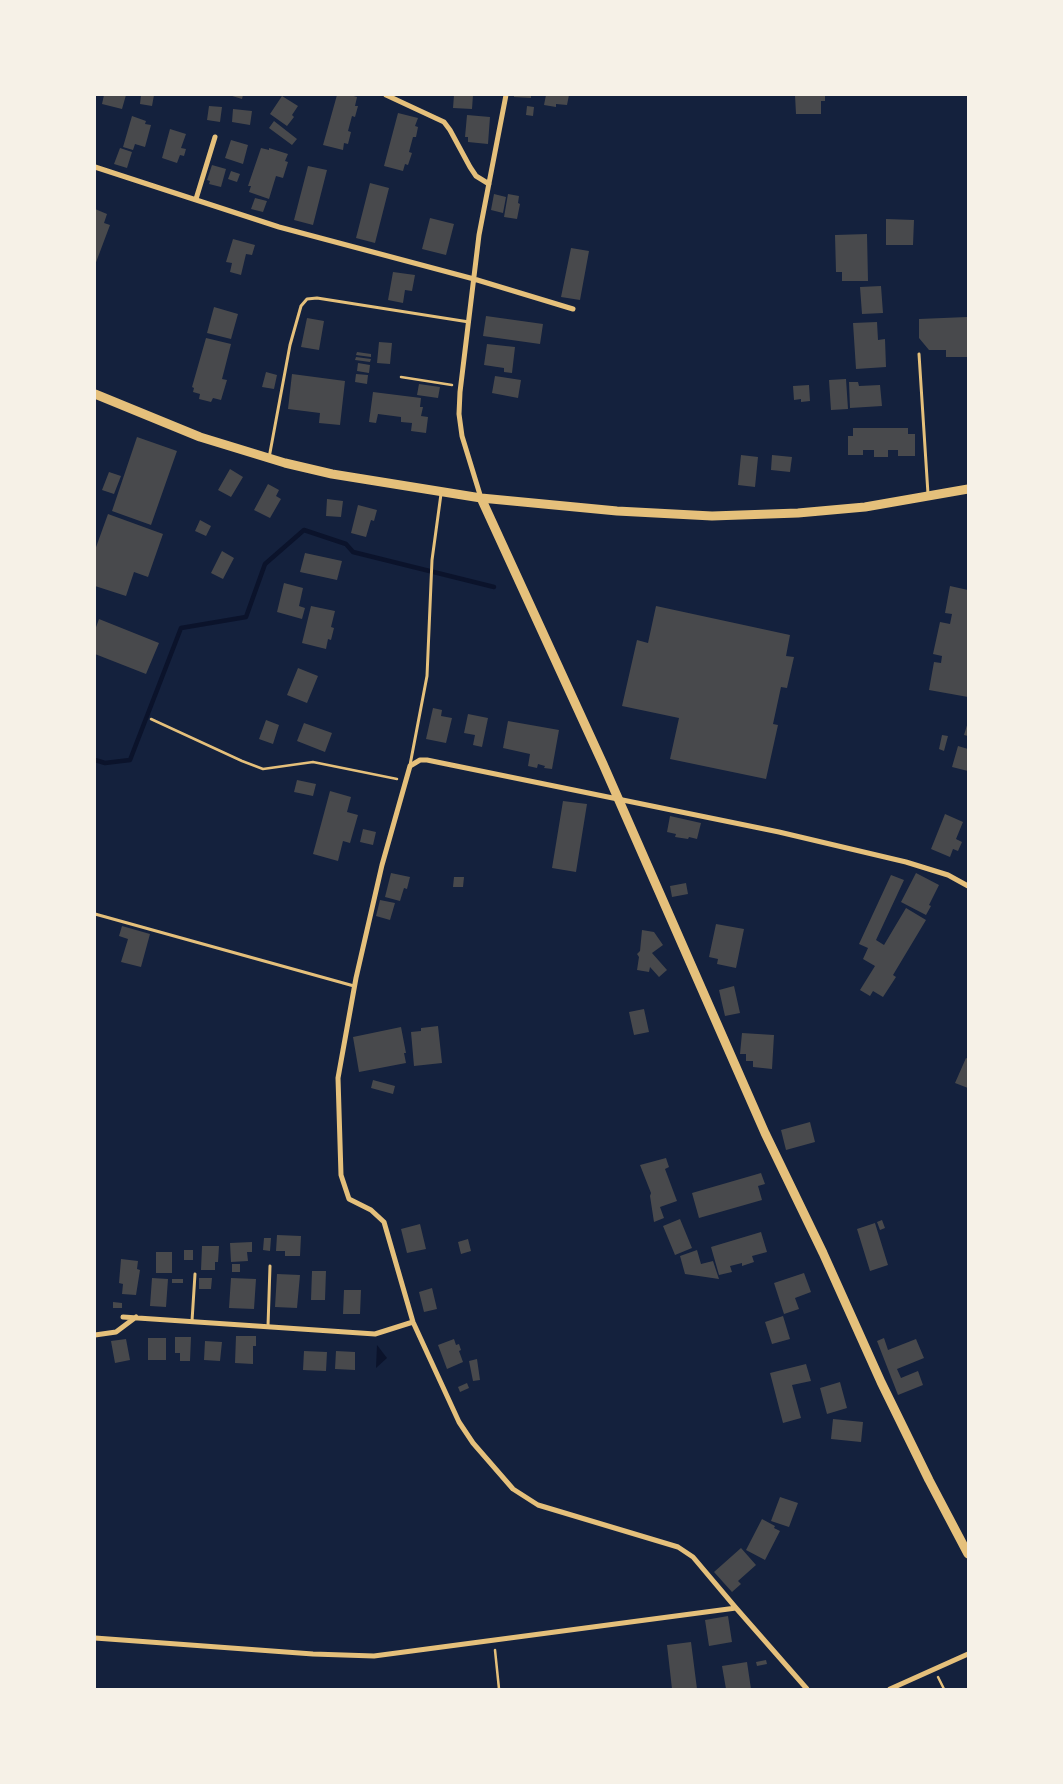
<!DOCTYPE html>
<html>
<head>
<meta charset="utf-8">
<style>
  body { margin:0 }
  #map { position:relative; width:1063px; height:1784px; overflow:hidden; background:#14213d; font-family:"Fira Sans Condensed",sans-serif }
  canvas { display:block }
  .frame { position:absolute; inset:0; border:96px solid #f6f1e7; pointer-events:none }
</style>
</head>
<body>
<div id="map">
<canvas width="1063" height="1784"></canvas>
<div class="frame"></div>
</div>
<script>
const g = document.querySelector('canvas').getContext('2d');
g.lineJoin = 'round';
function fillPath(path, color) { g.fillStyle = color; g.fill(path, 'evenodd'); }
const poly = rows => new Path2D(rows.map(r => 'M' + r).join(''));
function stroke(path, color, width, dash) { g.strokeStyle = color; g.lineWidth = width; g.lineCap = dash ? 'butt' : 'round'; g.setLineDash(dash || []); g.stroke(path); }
fillPath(poly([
  [377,1345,387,1358,376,1368]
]), '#0b132b');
stroke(poly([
  [95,760,105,763,130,760,181,628,246,617,265,564,304,530,346,544,353,552,494,587]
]), '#0b132b', 4.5);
fillPath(poly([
  [104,95,126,95,122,109,102,104],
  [141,95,154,95,152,106,140,104],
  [229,95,243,95,242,99],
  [337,95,350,95,357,97,355,106,358,106,355,117,352,116,348,131,351,132,348,144,344,143,343,150,323,145],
  [454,95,473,95,472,109,453,108],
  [514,95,531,95,531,98,514,97],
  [546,95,569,95,567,105,556,104,556,107,544,105],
  [795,95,825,95,825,101,821,101,821,114,796,114],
  [282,96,298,106,292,115,294,117,287,126,270,114],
  [209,106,222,107,220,122,207,120],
  [527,106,534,107,533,116,526,115],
  [233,109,252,111,250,125,232,122],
  [398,113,418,118,415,126,418,127,416,137,413,137,409,152,412,153,408,165,405,164,403,171,384,166],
  [467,115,490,117,488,144,468,142,468,137,465,137],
  [132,116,146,121,145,124,151,125,145,147,135,144,133,150,123,147],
  [274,121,297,139,292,145,269,128],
  [170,129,186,134,181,148,186,149,184,156,180,155,177,163,162,158],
  [231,140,248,145,243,164,225,158],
  [120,148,132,152,127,168,114,164],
  [261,148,269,150,269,148,288,154,285,161,288,162,283,178,276,176,269,199,249,192,251,186,248,186],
  [212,165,226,169,221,187,209,184,210,181,207,180],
  [308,166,327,170,313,225,294,220],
  [231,171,240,174,237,182,228,179],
  [370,183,389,188,375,243,356,238],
  [494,194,506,197,503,213,491,210],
  [508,194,519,196,518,203,520,204,517,219,504,217],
  [255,198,267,201,263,212,251,209],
  [95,209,107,214,104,223,110,225,95,265],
  [430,218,454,224,446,255,422,249],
  [886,219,914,220,913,245,886,245],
  [867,234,868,281,842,281,842,272,836,272,835,235],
  [233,239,255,245,252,255,246,254,241,275,230,272,232,263,226,262],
  [571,248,589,251,580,300,561,297],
  [393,272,415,275,412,291,405,290,403,303,388,300],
  [881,286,883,313,862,314,860,287],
  [214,307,238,314,231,339,207,333],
  [486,316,543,324,540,344,483,336],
  [967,317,968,357,946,357,946,350,929,350,919,338,919,319],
  [307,318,324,321,319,350,301,347],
  [877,322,878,340,885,339,886,367,856,369,853,323],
  [206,338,231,344,222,379,227,380,221,400,213,398,211,402,199,399,200,394,193,392,194,388,192,387],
  [379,342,392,343,390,364,377,363],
  [487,344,515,347,512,373,504,372,504,368,484,365],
  [357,352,371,354,371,357,356,355],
  [356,357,371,359,370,362,355,360],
  [358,363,370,365,369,373,357,371],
  [266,372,277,375,274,389,262,387],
  [292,374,345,381,340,425,319,423,320,413,288,409],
  [356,374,368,375,367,384,355,382],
  [495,376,521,380,518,398,492,393],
  [846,379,848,409,831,410,829,380],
  [849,382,858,382,859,386,880,385,882,406,850,408],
  [419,384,440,387,438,398,417,395],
  [809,385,810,401,801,402,801,399,794,400,793,386],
  [373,392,421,398,420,407,423,407,421,416,428,417,426,433,411,431,412,423,401,422,401,417,378,414,376,423,369,422],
  [853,428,908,428,908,434,915,434,915,456,898,456,898,450,888,450,888,457,874,457,874,450,863,450,863,455,848,455,848,436,853,436],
  [137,437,177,451,151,525,112,511],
  [741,455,758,457,755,487,738,485],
  [772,455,792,457,790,472,771,470],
  [230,469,243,477,231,497,218,490],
  [109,472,121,476,114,494,102,490],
  [268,484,279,490,276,496,281,499,270,518,254,510],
  [327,499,343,501,341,517,326,516],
  [358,505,377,510,374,521,371,520,366,537,351,533],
  [108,514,163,534,148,577,134,572,126,596,95,586,95,550],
  [200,520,211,526,206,536,195,531],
  [222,551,234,558,223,579,211,573],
  [305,553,342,561,337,580,300,572],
  [284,583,303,588,299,606,305,608,302,619,277,612],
  [950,586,968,590,968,697,929,690,934,662,941,663,942,656,933,654,940,622,950,624,952,614,945,613],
  [311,606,335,611,331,627,334,628,331,640,328,639,326,649,302,643],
  [656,606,790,635,786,656,794,657,787,688,781,687,773,724,778,725,766,779,670,759,679,718,622,706,637,640,648,643],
  [99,619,159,643,146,674,95,654,95,630],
  [298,668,318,676,307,703,287,695],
  [433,708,442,710,441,716,452,718,446,743,426,739],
  [468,714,488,718,482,747,473,745,475,735,464,733],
  [266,720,279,725,273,744,259,739],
  [508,721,559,730,552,769,544,768,545,766,538,764,537,768,528,766,530,754,503,748],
  [968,722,968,736,964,735],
  [304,723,332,733,325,752,297,741],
  [942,735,948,736,944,751,939,749],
  [958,746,968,749,968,771,952,767],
  [297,780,316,784,313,796,294,792],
  [330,791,351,797,347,812,358,815,350,843,343,841,338,861,313,854],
  [563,801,587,804,576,872,552,868],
  [945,814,963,822,956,839,962,842,958,851,953,849,950,857,931,849],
  [670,816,701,823,697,839,689,837,688,839,675,837,676,834,667,832],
  [363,829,376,832,373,845,360,842],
  [391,873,410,877,407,889,404,888,400,901,385,897],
  [916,873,939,885,929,905,931,906,926,915,901,902],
  [891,875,904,880,876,940,884,945,906,908,926,920,893,975,896,977,883,997,873,991,870,996,860,990,875,966,863,959,868,948,859,944],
  [454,877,464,877,463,887,453,887],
  [686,883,688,894,672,897,670,886],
  [380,900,395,903,390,920,376,916],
  [716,924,744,929,736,968,717,964,718,959,709,957],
  [122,926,150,934,141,967,121,962,128,939,119,936],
  [642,930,654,932,663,945,652,953,667,970,659,977,650,967,649,972,637,970,639,957,637,954,640,951],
  [734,986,740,1013,725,1016,719,990],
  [644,1009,649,1032,634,1035,629,1012],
  [438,1026,442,1063,414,1066,411,1032,421,1031,421,1028],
  [401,1027,406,1053,404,1053,406,1063,359,1072,353,1037],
  [742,1033,774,1035,772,1069,753,1067,753,1061,746,1061,746,1054,740,1054],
  [966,1058,968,1059,968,1088,955,1083],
  [373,1080,395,1086,393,1094,371,1088],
  [810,1122,815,1142,786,1150,781,1130],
  [666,1158,669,1167,665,1169,677,1201,660,1207,664,1218,654,1222,650,1196,651,1193,640,1165],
  [761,1173,765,1184,758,1186,762,1200,699,1218,692,1193],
  [680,1219,692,1248,675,1255,663,1226],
  [882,1220,885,1228,880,1230,877,1222],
  [875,1223,888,1265,870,1271,857,1229],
  [420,1224,426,1249,407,1253,401,1229],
  [761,1232,767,1252,752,1256,754,1262,742,1266,742,1263,730,1266,732,1272,719,1275,711,1247],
  [277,1235,301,1236,300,1256,285,1256,285,1251,276,1251],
  [264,1238,271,1238,270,1251,263,1250],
  [468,1239,471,1251,461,1254,458,1242],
  [252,1242,252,1252,247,1252,248,1261,231,1262,230,1243],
  [202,1246,219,1246,218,1262,215,1262,215,1270,201,1270],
  [184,1250,193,1250,193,1260,184,1260],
  [697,1250,701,1264,713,1261,719,1279,685,1274,680,1256],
  [156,1252,172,1252,172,1273,156,1273],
  [121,1259,138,1261,137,1269,140,1270,136,1295,122,1294,123,1284,119,1283],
  [232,1264,240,1264,240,1272,232,1272],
  [312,1271,326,1271,325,1300,311,1300],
  [804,1273,811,1292,795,1298,799,1309,784,1314,774,1283],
  [277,1274,300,1275,297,1308,275,1307],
  [152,1278,168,1279,166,1307,150,1306],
  [199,1278,212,1278,211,1289,199,1289],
  [231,1278,256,1279,254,1309,229,1308],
  [172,1279,183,1279,183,1283,172,1283],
  [432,1288,437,1309,424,1312,419,1292],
  [344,1290,361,1290,360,1314,343,1314],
  [113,1302,122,1303,122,1308,113,1308],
  [783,1316,790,1339,772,1344,765,1322],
  [236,1336,256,1336,256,1346,253,1346,253,1364,235,1363],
  [175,1337,191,1337,190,1361,180,1361,180,1353,175,1353],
  [148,1338,166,1338,166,1360,148,1360],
  [884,1338,888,1350,916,1339,924,1358,897,1369,901,1378,918,1371,923,1385,898,1395,877,1341],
  [126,1339,130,1360,115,1363,111,1341],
  [454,1339,456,1345,459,1344,461,1350,459,1351,463,1362,447,1369,438,1345],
  [205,1341,222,1342,220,1361,204,1360],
  [304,1351,327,1352,326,1371,303,1370],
  [336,1351,355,1352,355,1370,335,1369],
  [477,1359,480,1380,473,1381,469,1361],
  [806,1364,811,1381,792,1385,801,1418,783,1423,770,1373],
  [840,1382,847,1408,827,1414,820,1388],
  [467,1383,469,1388,460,1392,458,1387],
  [833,1419,863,1422,861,1442,831,1439],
  [780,1497,798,1503,789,1527,771,1521],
  [762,1519,775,1526,774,1528,780,1531,765,1560,746,1550],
  [741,1548,756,1565,738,1581,741,1584,732,1592,714,1572],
  [728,1616,732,1642,709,1646,705,1620],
  [691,1642,697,1689,672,1689,667,1645],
  [766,1660,767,1664,757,1666,756,1662],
  [747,1662,751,1689,726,1689,722,1666]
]), '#48494c');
stroke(poly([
  [401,377,452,385],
  [151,719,242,761,263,769,313,762,397,779],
  [495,1650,499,1689],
  [938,1677,944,1689]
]), '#e5c07b', 2.5);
stroke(poly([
  [919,354,928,494],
  [269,458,290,345,301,306,307,299,317,298,469,322],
  [410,765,427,676,432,560,441,494],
  [95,914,354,986],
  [192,1321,195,1274],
  [268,1326,270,1266]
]), '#e5c07b', 3);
stroke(poly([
  [386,95,444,122,450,130,470,167,476,176,489,184],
  [95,167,279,227,474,279,573,309],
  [196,199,215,137],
  [481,498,462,436,459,414,460,392,479,235,506,95],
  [123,1317,375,1334,413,1322],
  [95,1335,116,1332,136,1317],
  [95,1638,313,1654,374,1656,736,1608],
  [807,1689,736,1608,693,1557,678,1547,538,1505,513,1489,473,1443,459,1422,413,1322,384,1222,371,1210,349,1199,341,1175,338,1078,356,978,382,865,410,766,420,760,427,760,779,832,906,862,948,875,968,886],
  [890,1689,968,1654]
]), '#e5c07b', 5);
stroke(poly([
  [95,394,200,437,285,463,332,474,481,498,617,511,712,516,798,513,865,507,968,489],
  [481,498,603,764,765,1133,823,1253,881,1382,929,1480,968,1554]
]), '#e5c07b', 9);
</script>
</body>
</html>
